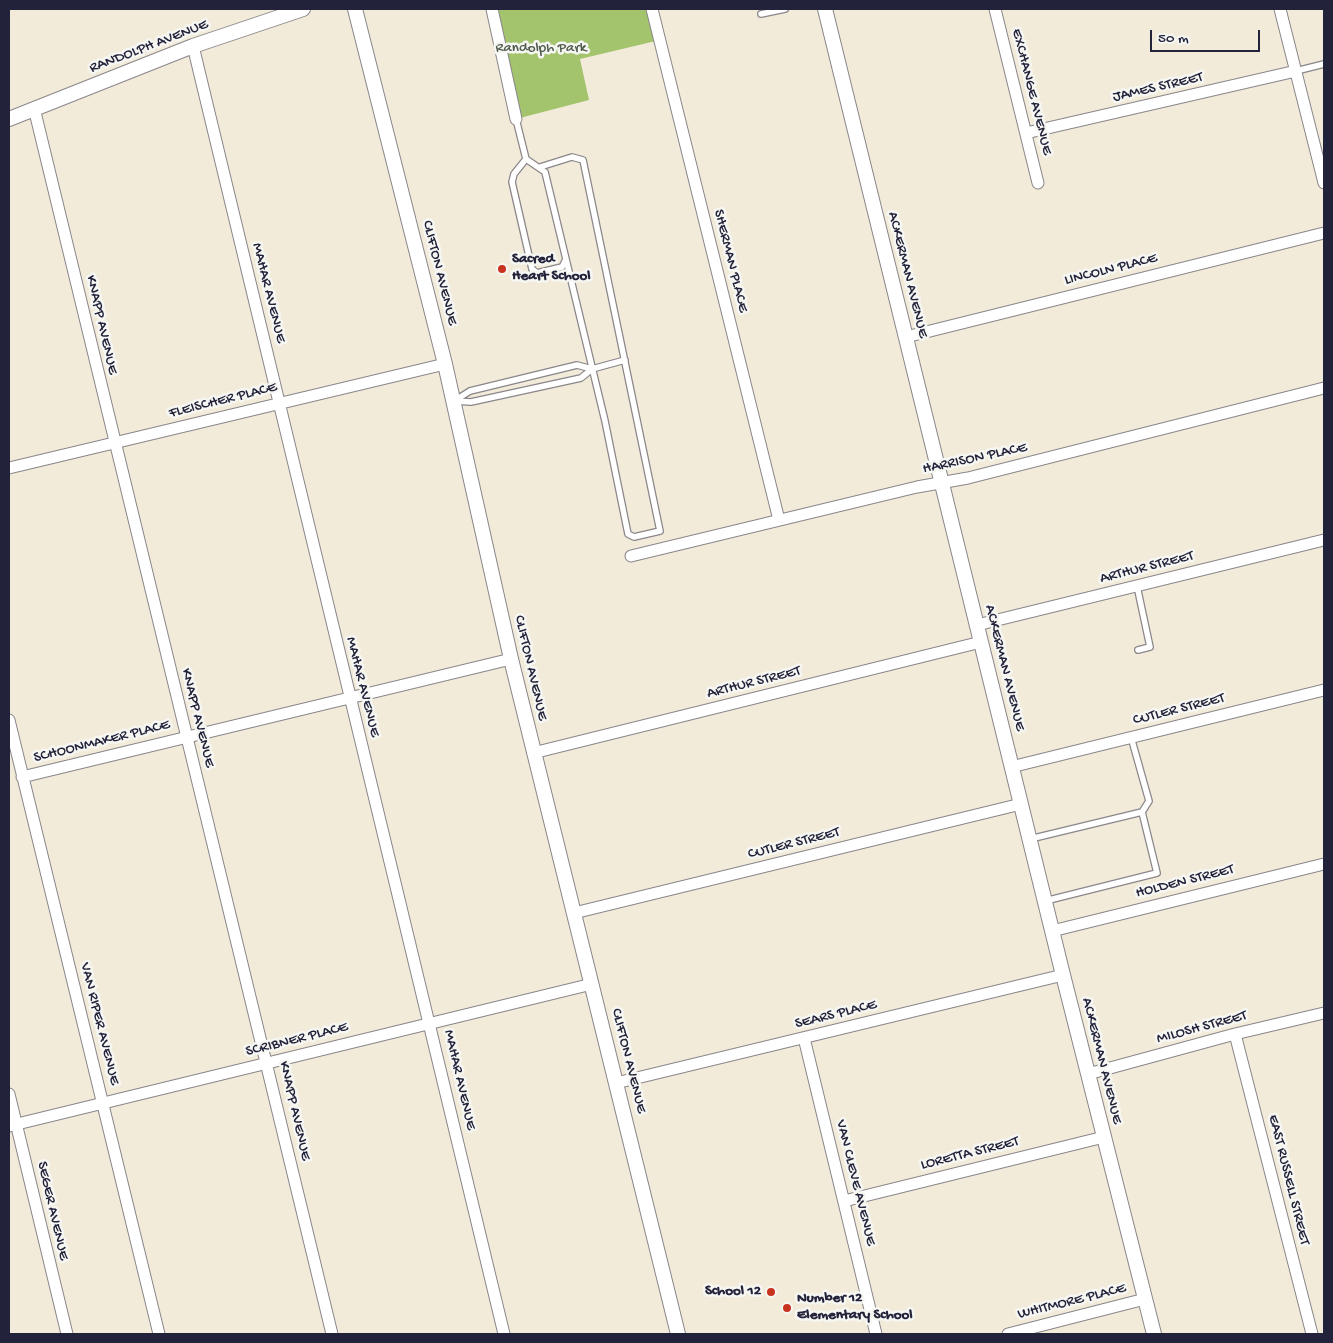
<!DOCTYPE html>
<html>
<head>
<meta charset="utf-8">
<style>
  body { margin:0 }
  #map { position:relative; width:1333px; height:1343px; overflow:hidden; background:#f2ebda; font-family:"Gochi Hand",sans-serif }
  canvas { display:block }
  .frame { position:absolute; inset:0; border:10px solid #22223b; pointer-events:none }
  .scale { position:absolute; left:1150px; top:30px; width:110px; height:22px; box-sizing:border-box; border:2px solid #22223b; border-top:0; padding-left:6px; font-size:15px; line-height:18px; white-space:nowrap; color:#22223b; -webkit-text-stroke:4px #f6f6f2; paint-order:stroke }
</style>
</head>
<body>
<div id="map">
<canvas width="1333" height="1343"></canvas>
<div class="frame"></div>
<div class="scale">50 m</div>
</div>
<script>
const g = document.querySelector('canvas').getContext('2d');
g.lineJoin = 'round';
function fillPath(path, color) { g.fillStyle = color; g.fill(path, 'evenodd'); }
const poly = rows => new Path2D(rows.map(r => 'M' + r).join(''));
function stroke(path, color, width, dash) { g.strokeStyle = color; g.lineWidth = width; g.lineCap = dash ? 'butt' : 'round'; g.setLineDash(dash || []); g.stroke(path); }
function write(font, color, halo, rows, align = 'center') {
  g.font = font + ' "Gochi Hand",sans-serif'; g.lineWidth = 5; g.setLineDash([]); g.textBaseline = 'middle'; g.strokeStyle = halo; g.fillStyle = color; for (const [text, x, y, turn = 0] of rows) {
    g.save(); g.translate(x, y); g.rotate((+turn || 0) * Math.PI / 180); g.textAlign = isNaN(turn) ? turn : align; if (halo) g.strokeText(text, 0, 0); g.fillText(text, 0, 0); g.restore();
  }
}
fillPath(poly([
  [492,9,652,9,660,40,580,59,589,100,516,119]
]), '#a3c46d');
const service = poly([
  [761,14,785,9],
  [1296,71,1324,64],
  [516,119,526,159,545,172,605,421,628,534,634,537,660,531,583,160,572,157,540,167],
  [526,159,514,174,512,182,532,269,537,273,562,267,565,261],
  [454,401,471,402,581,378,592,369,625,360],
  [454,401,470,391,577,365,592,369],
  [1137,586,1150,647,1138,650],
  [1030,839,1142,812,1149,801,1131,737],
  [1045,901,1157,873,1142,812]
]);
const minor = poly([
  [492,9,516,119],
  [652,9,779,520],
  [995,9,1038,183],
  [1280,9,1324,183],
  [193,46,504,1334],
  [34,108,332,1334],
  [1026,133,1296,71],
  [906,337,1324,233],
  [9,468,445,364],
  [631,556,917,487,968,478,1324,388],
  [977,625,1324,540],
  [9,720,159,1334],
  [533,753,981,642],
  [1011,767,1324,690],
  [22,777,511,659],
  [574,913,1021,804],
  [1052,931,1324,864],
  [1235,1034,1312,1334],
  [804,1038,876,1334],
  [1088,1074,1235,1034,1324,1013],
  [616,1083,1063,975],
  [9,1094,67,1334],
  [9,1126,592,984],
  [844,1201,1104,1137],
  [1008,1334,1145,1299]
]);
const tertiary = poly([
  [355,9,445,364,511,659,678,1334],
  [825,9,1063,975,1154,1334],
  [9,119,193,46,303,9]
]);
stroke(service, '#8a868a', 8);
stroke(minor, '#8a868a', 13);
stroke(tertiary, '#8a868a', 16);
stroke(service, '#fff', 5.5);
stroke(minor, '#fff', 11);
stroke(tertiary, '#fff', 14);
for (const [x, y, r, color] of [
  [502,269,5,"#c8321e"],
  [771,1292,5,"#c8321e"],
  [787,1308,5,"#c8321e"]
]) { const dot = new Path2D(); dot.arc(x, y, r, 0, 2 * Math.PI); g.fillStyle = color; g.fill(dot); stroke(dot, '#f6f6f2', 2); }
write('15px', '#22223b', '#f6f6f2', [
  ["RANDOLPH AVENUE",149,47,-21],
  ["JAMES STREET",1158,88,-13],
  ["EXCHANGE AVENUE",1031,92,76],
  ["SHERMAN PLACE",730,261,76],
  ["LINCOLN PLACE",1111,270,-14],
  ["CLIFTON AVENUE",439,273,76],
  ["ACKERMAN AVENUE",907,275,76],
  ["MAHAR AVENUE",268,293,76],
  ["KNAPP AVENUE",101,325,77],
  ["FLEISCHER PLACE",223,401,-14],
  ["HARRISON PLACE",975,459,-12],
  ["ARTHUR STREET",1147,568,-14],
  ["CLIFTON AVENUE",530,668,77],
  ["ACKERMAN AVENUE",1004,668,76],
  ["ARTHUR STREET",754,683,-14],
  ["MAHAR AVENUE",362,687,76],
  ["CUTLER STREET",1179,710,-14],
  ["KNAPP AVENUE",197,718,76],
  ["SCHOONMAKER PLACE",102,742,-14],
  ["CUTLER STREET",794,844,-14],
  ["HOLDEN STREET",1185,882,-14],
  ["SEARS PLACE",836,1015,-14],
  ["VAN RIPER AVENUE",99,1024,76],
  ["MILOSH STREET",1202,1028,-15],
  ["SCRIBNER PLACE",297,1040,-14],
  ["CLIFTON AVENUE",628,1061,76],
  ["ACKERMAN AVENUE",1101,1061,76],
  ["MAHAR AVENUE",459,1080,77],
  ["KNAPP AVENUE",294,1111,77],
  ["LORETTA STREET",970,1154,-14],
  ["EAST RUSSELL STREET",1288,1180,76],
  ["VAN CLEVE AVENUE",855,1183,76],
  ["SEGER AVENUE",52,1211,77],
  ["WHITMORE PLACE",1072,1302,-14]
]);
write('15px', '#4f5b4c', '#f6f6f2', [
  ["Randolph Park",541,49]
]);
write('bold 15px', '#22223b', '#f6f6f2', [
  ["Sacred",512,260],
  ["Heart School",512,277],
  ["School 12",761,1292,"right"],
  ["Number 12",797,1299],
  ["Elementary School",797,1316]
], 'left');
</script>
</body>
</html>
